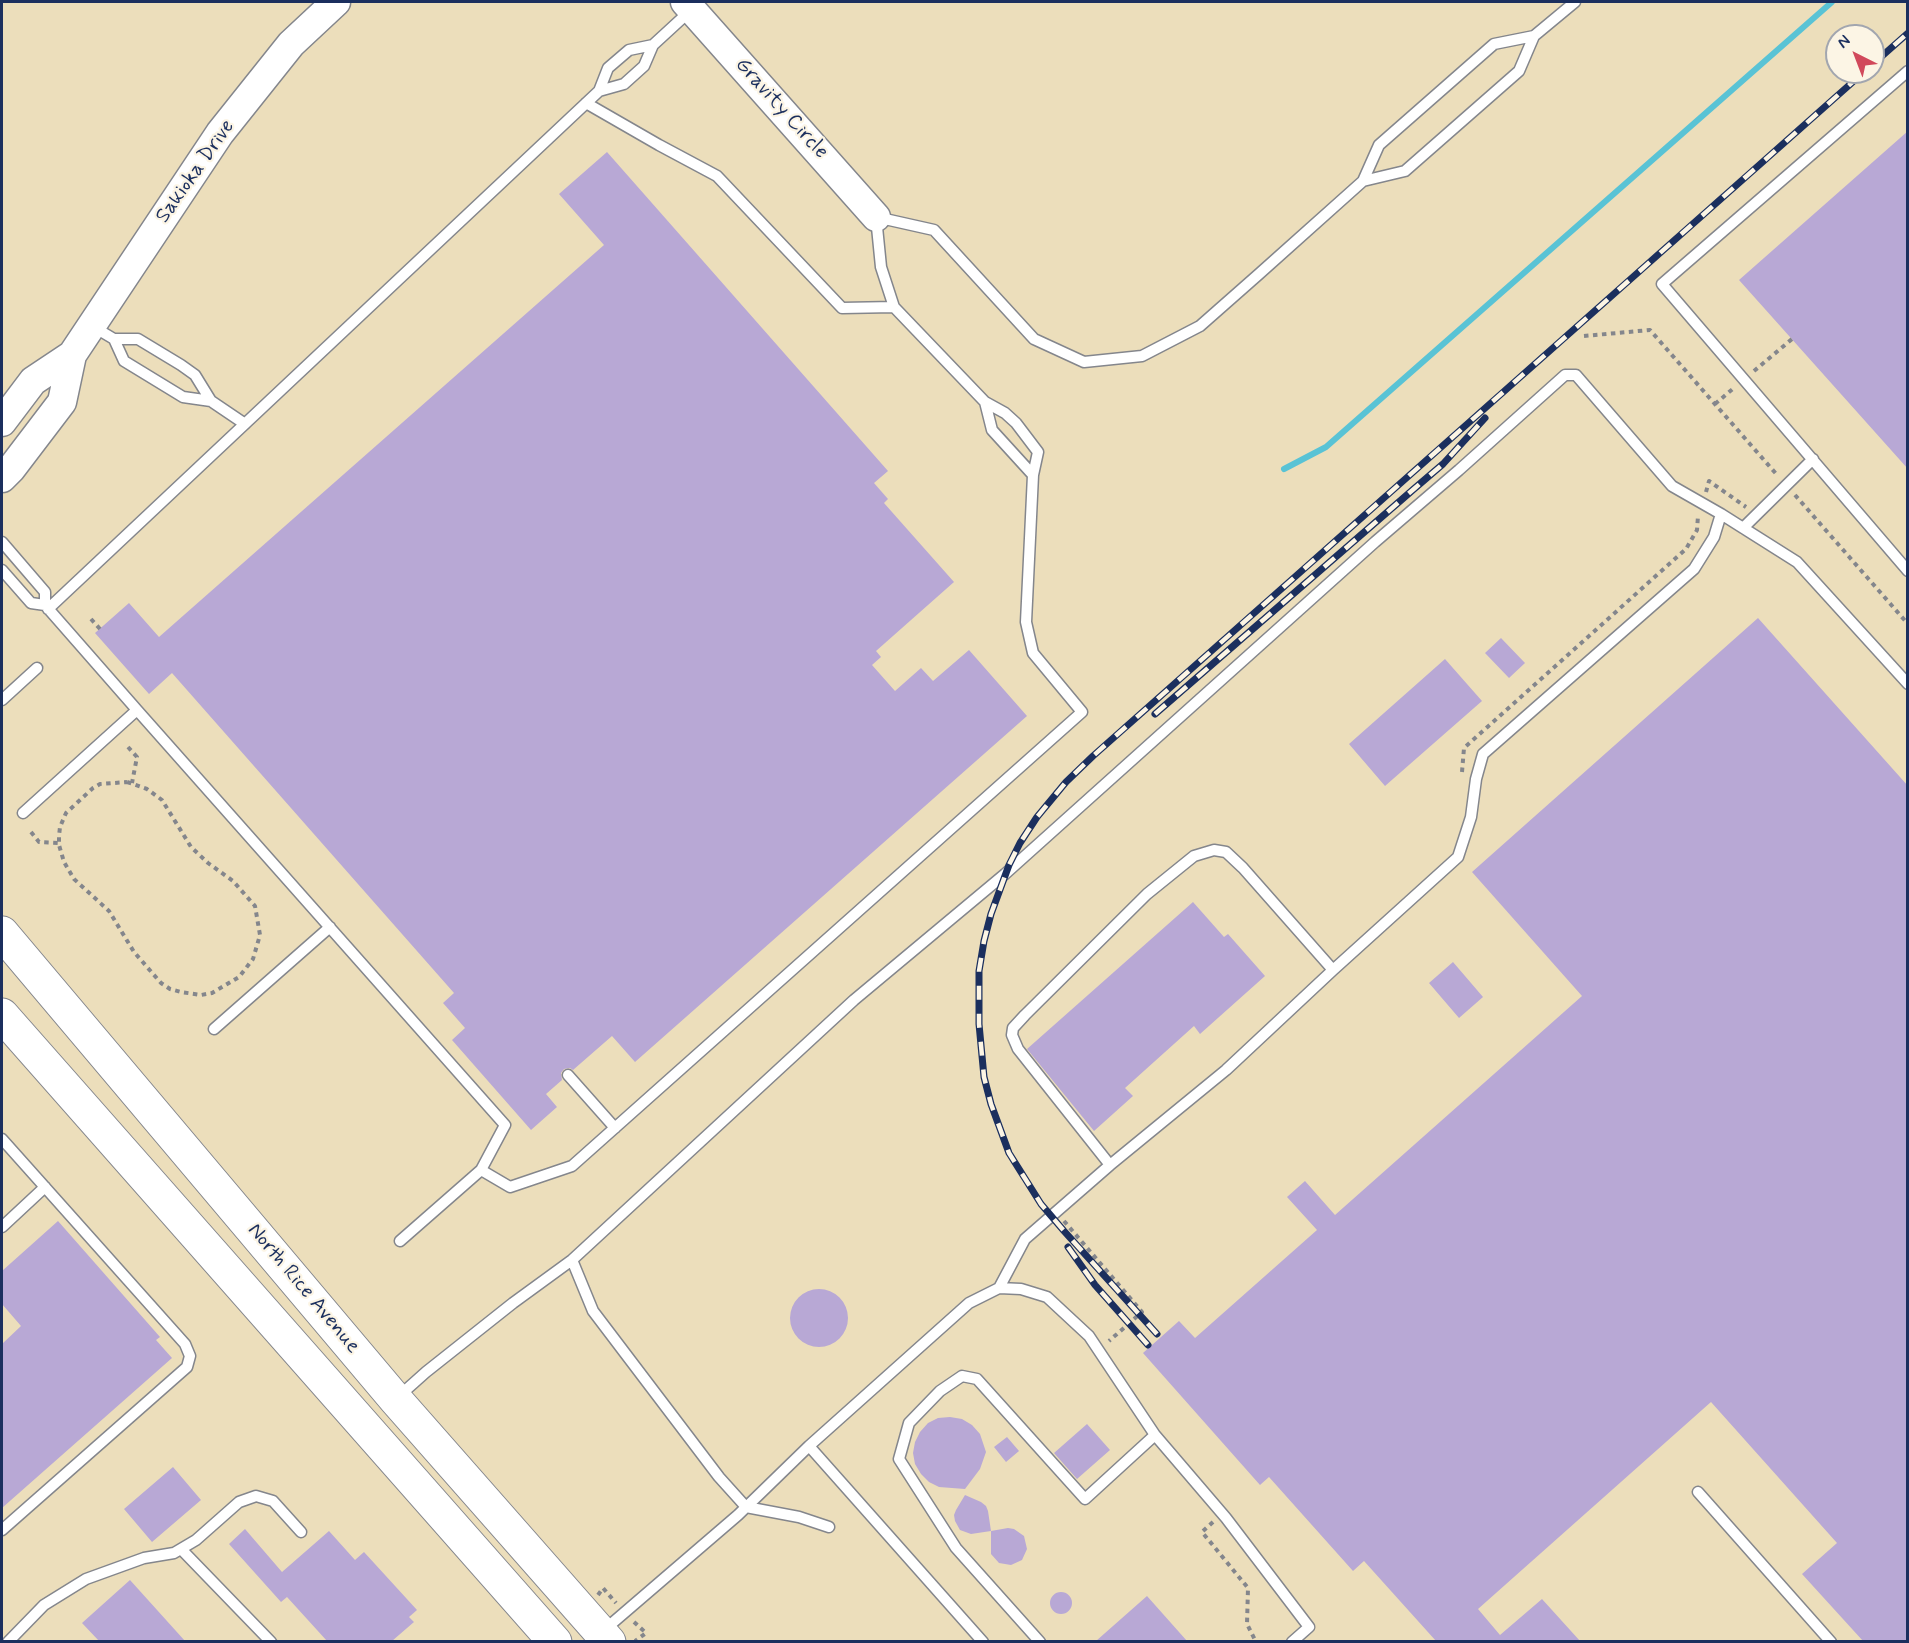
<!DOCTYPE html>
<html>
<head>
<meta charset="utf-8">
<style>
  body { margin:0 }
  #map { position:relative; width:1909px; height:1643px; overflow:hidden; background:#ecdebb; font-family:Mynerve,sans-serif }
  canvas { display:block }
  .frame { position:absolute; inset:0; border:3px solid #1b2f5e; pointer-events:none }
  .north { position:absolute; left:1825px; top:24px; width:60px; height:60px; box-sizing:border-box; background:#fcf5e5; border:2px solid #a2a6af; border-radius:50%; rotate:318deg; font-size:16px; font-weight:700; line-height:24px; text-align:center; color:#1b2f5e }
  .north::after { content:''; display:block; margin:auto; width:21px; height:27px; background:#d1495b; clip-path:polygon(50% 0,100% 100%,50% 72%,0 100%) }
</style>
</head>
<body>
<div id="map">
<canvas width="1909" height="1643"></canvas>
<div class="frame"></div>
<div class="north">N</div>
</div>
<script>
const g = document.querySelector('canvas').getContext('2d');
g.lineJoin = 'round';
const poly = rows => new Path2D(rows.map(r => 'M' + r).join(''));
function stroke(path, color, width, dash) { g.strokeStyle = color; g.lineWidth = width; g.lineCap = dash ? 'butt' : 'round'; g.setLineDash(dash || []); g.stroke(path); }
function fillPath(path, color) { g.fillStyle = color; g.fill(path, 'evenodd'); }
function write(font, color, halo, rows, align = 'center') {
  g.font = font + ' Mynerve,sans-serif'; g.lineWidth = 4.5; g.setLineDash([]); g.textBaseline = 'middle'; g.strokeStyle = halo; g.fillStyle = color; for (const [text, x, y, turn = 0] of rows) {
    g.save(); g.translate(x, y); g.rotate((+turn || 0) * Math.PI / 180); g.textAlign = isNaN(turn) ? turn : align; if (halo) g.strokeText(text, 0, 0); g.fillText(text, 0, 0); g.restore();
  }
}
stroke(poly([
  [1284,469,1326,447,1832,2]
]), '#59c3d5', 6);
fillPath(poly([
  [1908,131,1908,469,1739,280],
  [607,152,888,471,874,483,888,499,884,503,954,582,876,651,881,657,872,665,895,691,921,668,933,681,969,650,1027,716,635,1062,612,1036,573,1070,570,1068,564,1069,561,1073,562,1080,546,1094,557,1107,531,1130,452,1040,465,1028,443,1003,454,993,172,673,149,694,95,633,129,603,159,637,604,245,559,194],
  [1758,618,1908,786,1908,1641,1863,1641,1802,1574,1837,1543,1711,1402,1478,1609,1500,1635,1542,1599,1580,1641,1436,1641,1364,1561,1353,1571,1269,1477,1260,1485,1143,1353,1179,1321,1195,1338,1317,1230,1287,1197,1305,1181,1335,1215,1582,996,1472,872],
  [1501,638,1525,663,1509,678,1485,653],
  [1445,659,1482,701,1385,786,1349,744],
  [1193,902,1224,937,1228,934,1265,976,1200,1034,1194,1026,1125,1088,1133,1096,1094,1131,1027,1049],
  [1453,962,1483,997,1459,1018,1429,983],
  [58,1221,160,1337,156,1340,172,1358,2,1508,2,1344,21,1326,2,1304,2,1271],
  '790 1318a29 29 0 1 1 58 0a29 29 0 1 1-58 0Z',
  [950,1417,962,1419,972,1425,980,1434,986,1452,980,1469,965,1489,939,1487,929,1482,921,1474,915,1464,913,1453,915,1442,920,1432,928,1423,938,1418],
  [1087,1424,1110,1450,1077,1479,1054,1453],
  [1007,1437,1019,1451,1006,1462,994,1447],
  [173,1467,201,1500,152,1542,124,1509],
  [965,1495,981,1502,986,1506,988,1511,991,1531,1008,1528,1014,1529,1024,1536,1027,1549,1022,1560,1011,1565,999,1563,991,1554,991,1531,971,1534,960,1530,955,1521,954,1515,956,1510],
  [245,1529,282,1572,329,1531,355,1560,364,1552,417,1610,409,1617,414,1622,392,1641,327,1641,287,1597,281,1602,229,1544],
  [130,1580,185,1641,99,1641,82,1623],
  '1050 1603a11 11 0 1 1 22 0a11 11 0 1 1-22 0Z',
  [1147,1596,1187,1641,1096,1641]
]), '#b8a8d5');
const lane = poly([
  [1908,71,1662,284,1908,571],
  [599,91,624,84,644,66,653,45,690,11],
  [1363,181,1405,171,1519,71,1534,36,1575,2],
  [894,307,881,267,876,217,934,230,1034,339,1084,362,1142,356,1200,326,1259,274,1363,181,1379,145,1494,44,1534,36],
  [92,326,114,339,124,361,183,397,211,401,245,424],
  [114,339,138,339,181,365,195,375,211,401],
  [985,402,992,430,1033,475],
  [1721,514,1797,562,1908,684],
  [1743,528,1813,459],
  [2,542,45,592,45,605],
  [2,570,31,603,45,605,137,710],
  [48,609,599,91,608,68,629,50,653,45],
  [2,700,37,668],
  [23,813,137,710,505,1125,481,1170,510,1187,572,1166,1082,712,1033,653,1026,622,1033,475,1038,452,1016,423,1005,413,985,402,894,307,842,308,717,176,659,145,586,103],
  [214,1029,330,927],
  [568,1075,615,1128],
  [2,1139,185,1344,190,1356,187,1367,2,1530],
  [1110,1165,1018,1049,1012,1035,1013,1028,1025,1015,1147,894,1194,856,1214,850,1226,852,1243,868,1333,970],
  [2,1227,45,1187],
  [400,1241,481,1170],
  [572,1260,593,1311,719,1477,746,1507,799,1517,829,1527],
  [398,1397,426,1372,513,1303,572,1260,854,1000,1005,874,1375,542,1459,470,1565,375,1576,375,1672,486,1721,514,1714,537,1694,569,1483,754,1476,779,1471,817,1458,857,1333,970,1226,1070,1110,1165,1025,1239,999,1288],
  [809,1446,983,1642],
  [1698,1492,1831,1642],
  [181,1549,271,1642],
  [603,1631,738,1515,809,1446,969,1303,999,1288,1021,1289,1047,1297,1089,1336,1155,1435,1226,1518,1309,1627,1292,1642],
  [8,1642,44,1605,86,1579,144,1558,174,1553,196,1540,239,1502,256,1496,273,1501,301,1532],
  [1040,1642,956,1548,899,1459,909,1423,940,1391,962,1376,977,1379,1085,1499,1155,1435]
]);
const secondary = poly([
  [685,2,876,217],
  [2,422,33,381,72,355],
  [2,478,11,469,62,402,72,355,220,133,291,44,336,2]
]);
const highway = poly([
  [2,933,396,1400,609,1642],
  [2,1015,555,1642]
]);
stroke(lane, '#84868c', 13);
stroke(secondary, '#84868c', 31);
stroke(highway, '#84868c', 35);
stroke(poly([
  [1584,336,1650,330,1778,476],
  [1754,371,1792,339],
  [1715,404,1735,387],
  [1706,492,1709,481,1746,507],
  [1795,495,1908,624],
  [91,619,100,629],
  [128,747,137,757,132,783],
  [1462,772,1464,748,1686,549,1697,530,1698,516],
  [127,782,147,789,162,800,191,847,208,863,233,881,255,906,260,935,253,959,239,977,212,993,201,995,181,992,170,989,161,983,134,952,109,911,74,879,64,862,59,845,59,836,60,827,66,813,93,788,100,784,127,782],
  [31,832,39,842,59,843],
  [1064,1221,1142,1312,1109,1341],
  [1213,1522,1202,1532,1248,1588,1247,1624,1256,1642],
  [598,1595,603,1588,616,1603],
  [634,1622,646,1633,635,1641]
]), '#84868c', 4, [4.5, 4.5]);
stroke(lane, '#fff', 10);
stroke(secondary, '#fff', 28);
stroke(highway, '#fff', 33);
const rail = poly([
  [1873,64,1908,33],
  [1155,714,1415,488,1443,464,1485,418],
  [1068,1247,1095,1285,1148,1345],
  [1157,1334,1064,1231,1041,1204,1009,1153,991,1104,984,1077,979,1024,979,971,984,941,991,914,1009,865,1020,843,1037,817,1066,782,1093,756,1864,72]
]);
stroke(rail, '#1b2f5e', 7);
stroke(rail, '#fcf5e5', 4.5, [14]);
write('21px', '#1b2f5e', '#fcf5e5', [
  ["Gravity Circle",781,109,48],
  ["Sakioka Drive",196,172,-55],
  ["North Rice Avenue",303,1289,50]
]);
</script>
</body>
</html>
